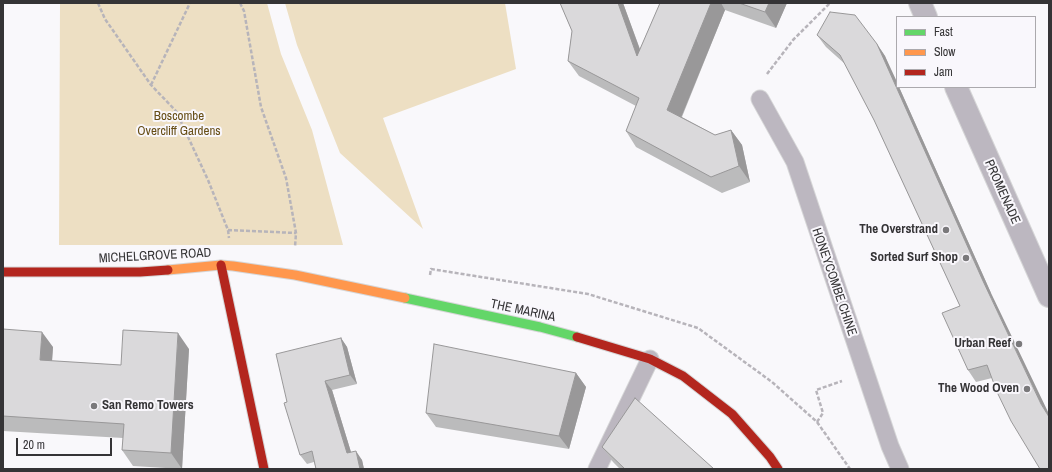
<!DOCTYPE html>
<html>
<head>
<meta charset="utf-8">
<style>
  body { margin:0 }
  #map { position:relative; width:1052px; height:472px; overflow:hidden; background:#f9f8fb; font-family:"Archivo Narrow",sans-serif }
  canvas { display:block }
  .frame { position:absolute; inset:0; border:4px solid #353436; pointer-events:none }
  .legend { position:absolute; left:896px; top:16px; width:140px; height:72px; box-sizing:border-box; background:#f9f7fc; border:1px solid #aba9ad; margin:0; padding:5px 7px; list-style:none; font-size:12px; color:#353436 }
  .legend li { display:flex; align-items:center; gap:8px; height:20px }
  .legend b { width:20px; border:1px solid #aba9ad }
  .scale { position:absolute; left:16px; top:438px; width:96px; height:18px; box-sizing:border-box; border:2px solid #353436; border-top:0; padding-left:5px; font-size:12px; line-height:14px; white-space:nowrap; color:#353436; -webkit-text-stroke:3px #f9f7fc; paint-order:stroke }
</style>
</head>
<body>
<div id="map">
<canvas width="1052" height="472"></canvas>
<div class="frame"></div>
<ul class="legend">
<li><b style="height:5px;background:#63d668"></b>Fast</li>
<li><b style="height:5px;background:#ff974d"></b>Slow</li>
<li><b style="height:5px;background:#b3261e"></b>Jam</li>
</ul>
<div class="scale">20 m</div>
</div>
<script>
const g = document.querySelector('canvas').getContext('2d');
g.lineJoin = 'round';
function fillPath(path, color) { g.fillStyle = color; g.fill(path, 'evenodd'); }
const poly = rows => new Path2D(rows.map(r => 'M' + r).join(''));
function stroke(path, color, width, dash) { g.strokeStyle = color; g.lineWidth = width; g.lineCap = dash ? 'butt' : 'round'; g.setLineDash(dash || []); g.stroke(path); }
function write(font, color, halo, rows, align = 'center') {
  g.font = font + ' "Archivo Narrow",sans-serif'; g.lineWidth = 4; g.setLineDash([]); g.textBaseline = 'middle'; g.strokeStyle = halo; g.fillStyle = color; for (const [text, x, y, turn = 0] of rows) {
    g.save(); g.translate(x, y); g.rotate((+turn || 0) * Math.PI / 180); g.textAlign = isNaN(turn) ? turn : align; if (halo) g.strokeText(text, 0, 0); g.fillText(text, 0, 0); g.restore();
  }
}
fillPath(poly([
  [60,3,267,3,281,54,312,130,343,245,59,245],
  [285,3,505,3,516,69,383,118,423,229,340,153,297,45]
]), '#eddfc3');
const lane = poly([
  [760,99,795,162,890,446,900,469],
  [597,469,650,359]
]);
const street = poly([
  [920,3,926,17],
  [956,87,1049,296]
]);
const fast = poly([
  [405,298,540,327,577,337]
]);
const slow = poly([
  [168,270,221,265,233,266,295,275,405,298]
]);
const jam = poly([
  [221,265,264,469],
  [3,272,140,272,168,270],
  [577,337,650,359,683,376,732,414,770,457,778,469]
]);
stroke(lane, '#d6d6d7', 19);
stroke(street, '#d6d6d7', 24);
stroke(fast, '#d6d6d7', 11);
stroke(slow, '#d6d6d7', 11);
stroke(jam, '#d6d6d7', 11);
stroke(poly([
  [98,3,105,19,151,85,176,111,208,180,228,230,229,238],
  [240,3,244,11,261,107,286,178,296,233,295,247],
  [767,74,793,40,830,3],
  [151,85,190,3],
  [228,230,296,233],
  [430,275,431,269,588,294,698,328,772,382,817,422,850,469],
  [817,422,823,413,816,390,842,381]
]), '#b7b4ba', 2.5, [4, 2]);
stroke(lane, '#bcb7c0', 17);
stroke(street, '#bcb7c0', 22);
stroke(fast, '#63d668', 9);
stroke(slow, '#ff974d', 9);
stroke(jam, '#b3261e', 9);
fillPath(poly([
  [560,3,623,3,640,49,660,3,787,3,776,28,725,10,682,117,715,135,731,130,742,145,750,182,722,193,636,147,626,131,636,106,579,76,568,61,572,31],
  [817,35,877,44,885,56,897,87,899,87,991,293,992,378,976,382,968,370,960,306,874,120,845,64,826,47],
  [3,329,53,347,52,361,121,365,189,349,182,469,133,466,122,450,123,438,3,431],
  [341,338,347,347,357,384,332,390,351,452,362,460,364,469,316,469,314,462,307,464,300,455,287,402],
  [576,373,586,387,569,449,436,427,426,413],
  [602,447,714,469,620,469,613,462]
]), '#bbbbbc');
fillPath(poly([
  [618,3,623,3,648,72,637,56],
  [711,3,721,3,725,10,678,125,667,110],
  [769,3,787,3,776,28,765,12],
  [877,44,885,56,897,82,897,87,899,87,991,293,1049,414,1049,417,1041,404,983,281],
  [731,130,742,145,750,182,739,166],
  [42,332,53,347,51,375,40,360],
  [178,333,189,349,182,469,171,453],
  [341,338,347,347,357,384,350,375],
  [576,373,586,387,569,449,559,436],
  [325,381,332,390,354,462,347,453],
  [356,451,362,460,364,469,360,469]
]), '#999899');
const building = poly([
  [560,3,618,3,637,56,660,3,711,3,667,110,715,135,731,130,739,166,711,177,626,131,639,98,568,61,572,31,560,3],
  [739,3,769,3,765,12,739,3],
  [830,12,855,15,877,44,983,281,1041,404,1049,417,1049,469,1040,469,1011,421,997,392,987,365,968,370,942,313,960,306,874,120,840,55,817,35,830,12],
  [3,329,42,332,40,360,121,365,123,330,178,333,171,453,122,450,124,424,3,416,3,329],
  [341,338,350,375,325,381,347,453,356,451,360,469,316,469,312,451,300,455,284,403,287,402,276,354,341,338],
  [434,344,576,373,559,436,426,413,434,344],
  [635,398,714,469,625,469,602,447,635,398]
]);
fillPath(building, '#dad9db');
stroke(building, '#999899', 1);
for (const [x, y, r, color] of [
  [946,230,4,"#7a797b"],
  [966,258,4,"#7a797b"],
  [1019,344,4,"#7a797b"],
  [1027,389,4,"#7a797b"],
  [94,406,4,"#7a797b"]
]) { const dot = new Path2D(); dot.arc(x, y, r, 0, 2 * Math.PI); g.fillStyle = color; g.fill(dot); stroke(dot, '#f9f7fc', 1.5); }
write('13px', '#664d15', '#f9f7fc', [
  ["Boscombe",179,117],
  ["Overcliff Gardens",179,132]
]);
write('13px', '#353436', '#f9f7fc', [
  ["PROMENADE",1002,192,66],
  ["MICHELGROVE ROAD",155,256,-3],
  ["HONEYCOMBE CHINE",834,282,71],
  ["THE MARINA",523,311,12]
]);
write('bold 13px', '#353436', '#f9f7fc', [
  ["The Overstrand",938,230],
  ["Sorted Surf Shop",958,258],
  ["Urban Reef",1011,344],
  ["The Wood Oven",1019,389],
  ["San Remo Towers",102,406,"left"]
], 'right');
</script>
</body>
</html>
